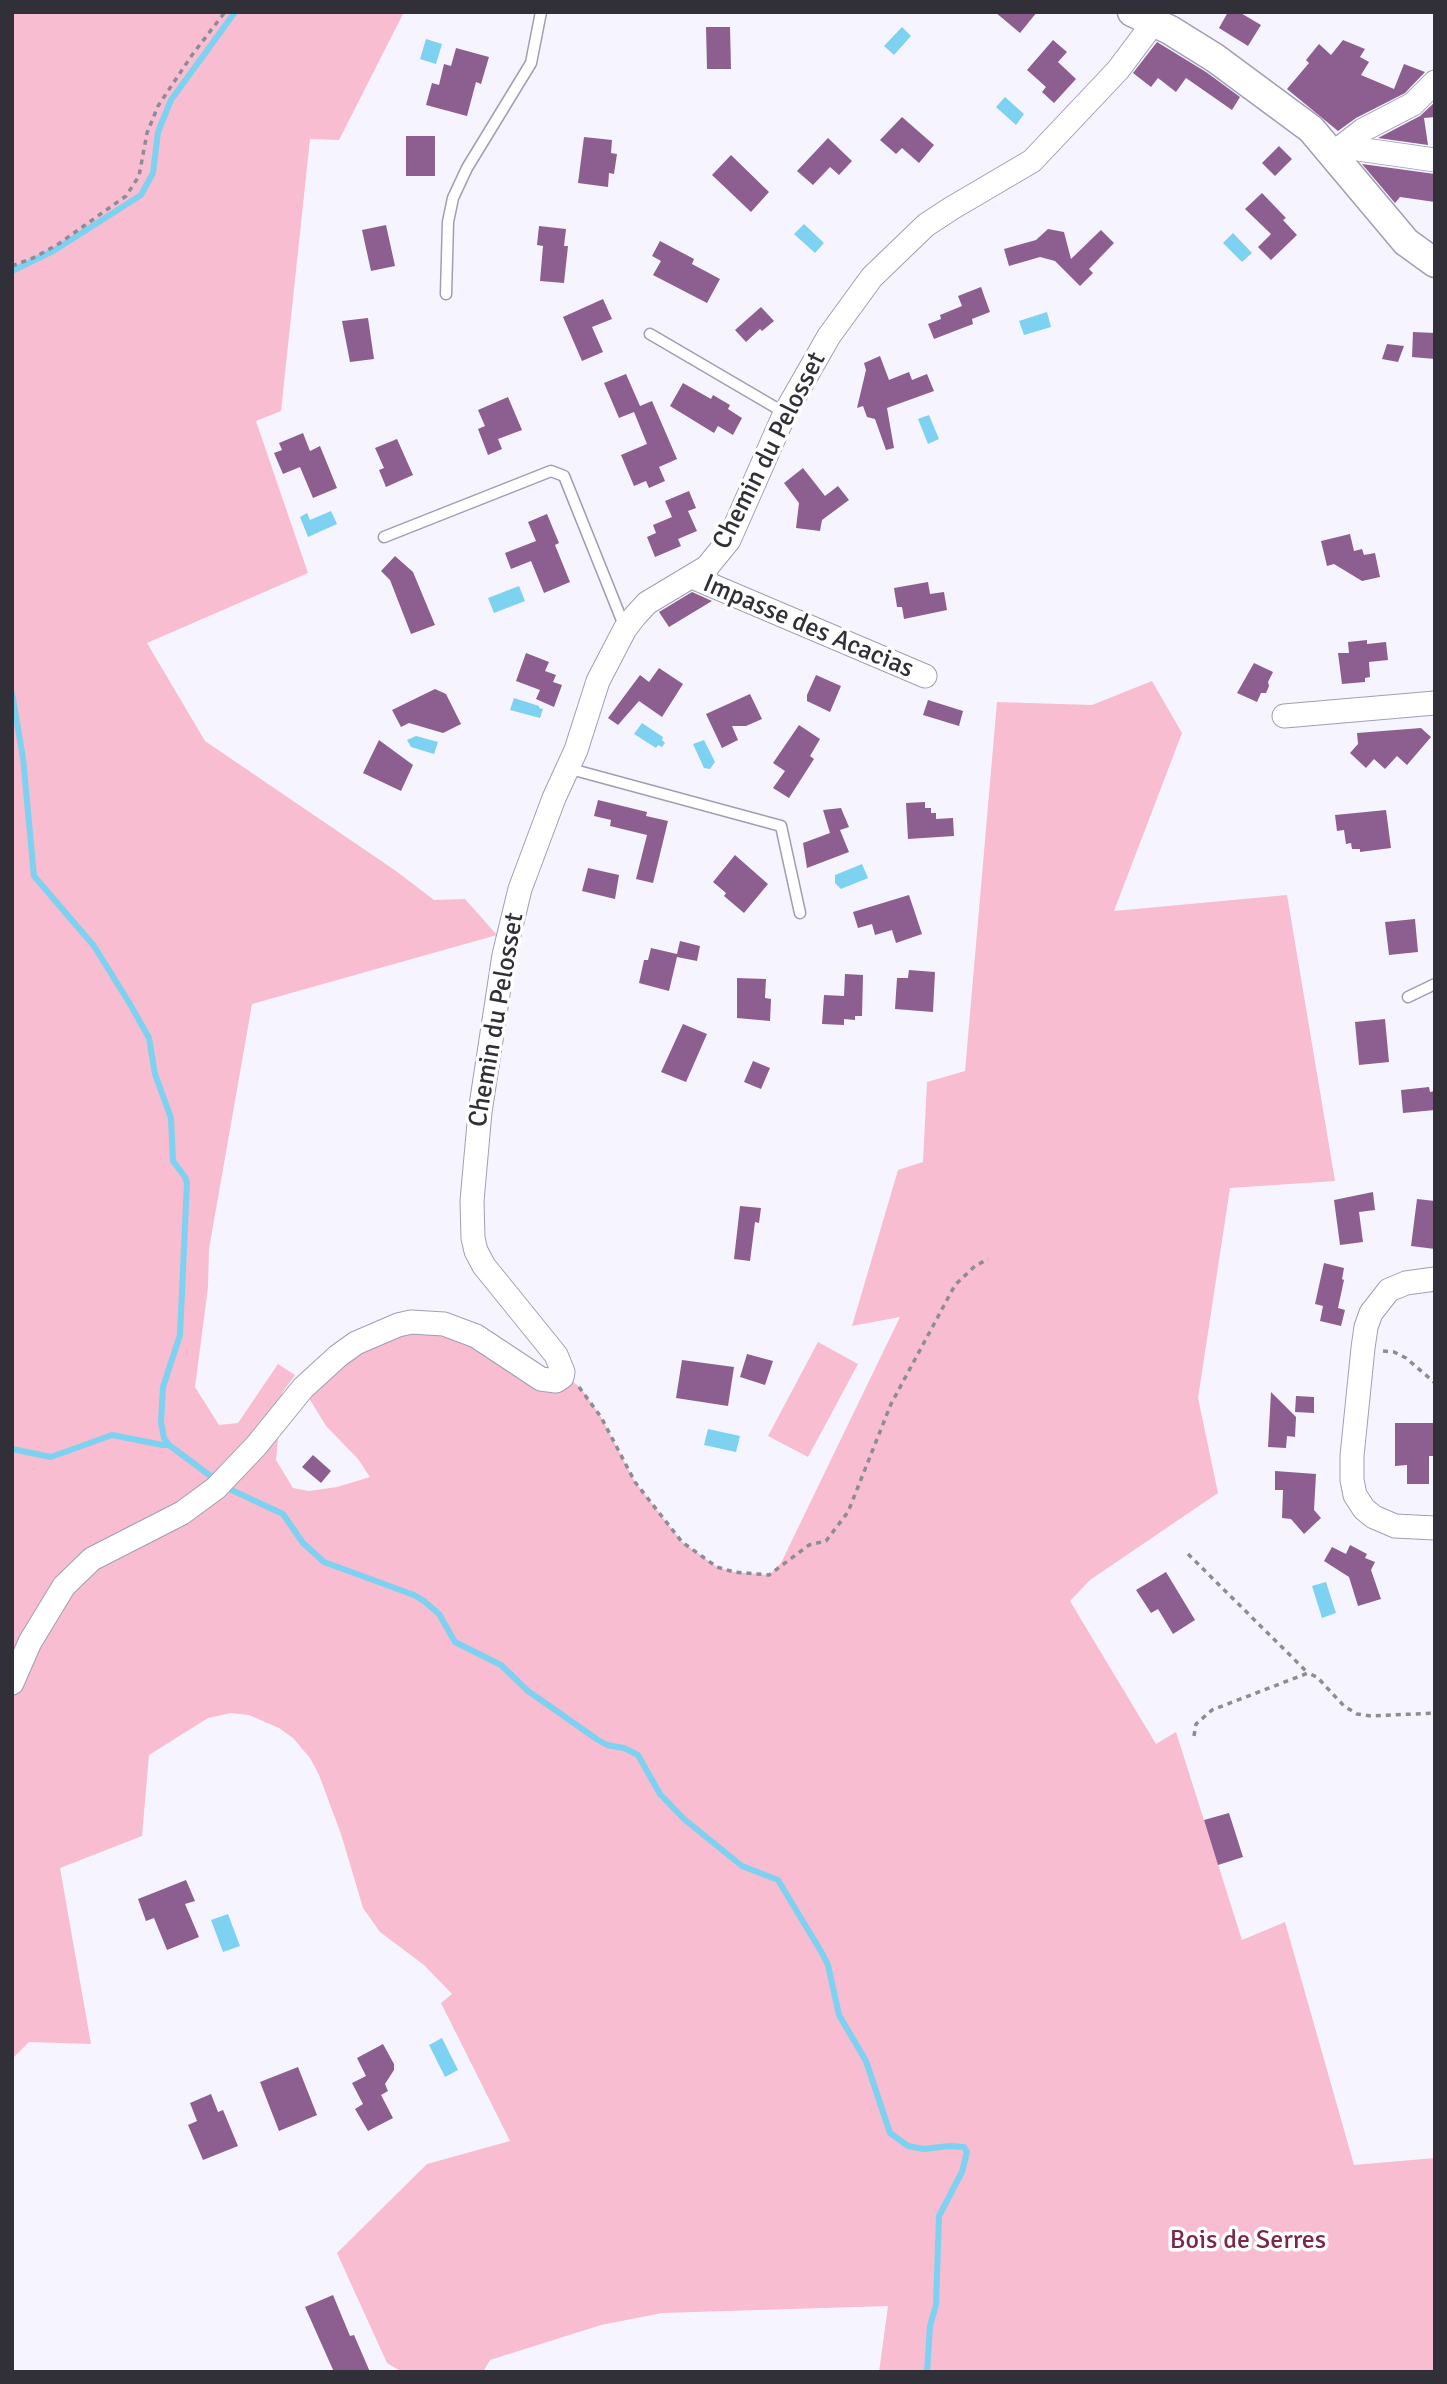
<!DOCTYPE html>
<html>
<head>
<meta charset="utf-8">
<style>
  body { margin:0 }
  #map { position:relative; width:1447px; height:2384px; overflow:hidden; background:#f6f5ff; font-family:Signika,sans-serif }
  canvas { display:block }
  .frame { position:absolute; inset:0; border:14px solid #313039; pointer-events:none }
</style>
</head>
<body>
<div id="map">
<canvas width="1447" height="2384"></canvas>
<div class="frame"></div>
</div>
<script>
const g = document.querySelector('canvas').getContext('2d');
g.lineJoin = 'round';
function fillPath(path, color) { g.fillStyle = color; g.fill(path, 'evenodd'); }
const poly = rows => new Path2D(rows.map(r => 'M' + r).join(''));
function stroke(path, color, width, dash) { g.strokeStyle = color; g.lineWidth = width; g.lineCap = dash ? 'butt' : 'round'; g.setLineDash(dash || []); g.stroke(path); }
function write(font, color, halo, rows, align = 'center') {
  g.font = font + ' Signika,sans-serif'; g.lineWidth = 7; g.setLineDash([]); g.textBaseline = 'middle'; g.strokeStyle = halo; g.fillStyle = color; for (const [text, x, y, turn = 0] of rows) {
    g.save(); g.translate(x, y); g.rotate((+turn || 0) * Math.PI / 180); g.textAlign = isNaN(turn) ? turn : align; if (halo) g.strokeText(text, 0, 0); g.fillText(text, 0, 0); g.restore();
  }
}
fillPath(poly([
  [12,12,404,12,339,140,310,139,281,411,256,421,308,573,147,643,205,741,396,871,434,900,465,899,497,935,252,1004,209,1249,208,1287,195,1387,219,1425,238,1423,278,1364,295,1375,282,1393,276,1460,293,1488,309,1491,337,1487,370,1477,358,1459,326,1426,303,1388,411,1322,498,1349,563,1375,580,1387,601,1417,635,1482,682,1542,717,1567,734,1572,769,1575,781,1563,900,1317,852,1326,898,1170,923,1162,927,1082,965,1071,997,702,1092,705,1152,681,1182,733,1114,911,1287,895,1335,1181,1230,1188,1198,1398,1218,1493,1090,1580,1070,1601,1156,1744,1176,1732,1242,1940,1285,1922,1354,2165,1435,2158,1435,2372,879,2372,888,2306,662,2313,601,2325,490,2360,483,2372,402,2372,387,2363,337,2253,427,2164,510,2141,441,2003,452,1994,424,1965,380,1932,363,1908,341,1834,319,1775,310,1758,293,1738,279,1728,249,1715,231,1713,208,1718,149,1755,142,1836,60,1868,91,2044,29,2042,12,2059],
  [818,1342,858,1364,808,1457,768,1436]
]), '#f8bdd0');
fillPath(poly([
  [902,27,911,36,894,55,884,46],
  [426,39,442,44,436,64,420,59],
  [1005,97,1024,114,1016,125,996,107],
  [804,224,824,243,815,253,794,234],
  [1233,233,1252,253,1242,262,1223,243],
  [1047,312,1051,327,1024,335,1019,321],
  [929,415,939,439,928,444,918,419],
  [331,511,337,524,308,537,300,517,307,513,310,520],
  [519,586,525,601,494,613,488,598],
  [514,698,539,706,539,708,543,709,540,718,510,710],
  [642,723,663,737,662,740,665,743,662,747,658,745,656,748,634,734],
  [416,736,438,742,434,754,411,747,407,740],
  [704,740,715,762,710,769,704,768,693,744],
  [862,864,868,878,841,889,835,883,835,875],
  [708,1429,740,1436,736,1452,704,1445],
  [1326,1582,1336,1613,1322,1618,1312,1586],
  [228,1914,240,1946,223,1952,211,1920],
  [442,2038,458,2070,445,2077,429,2045]
]), '#7dd1f1');
stroke(poly([
  [12,271,55,250,141,195,153,173,158,132,171,100,235,12],
  [12,693,23,758,34,876,94,946,130,1004,149,1038,155,1074,171,1118,173,1161,185,1177,187,1183,180,1335,163,1387,161,1422,164,1438,169,1445,216,1480],
  [12,1449,51,1457,112,1435,163,1445,169,1445],
  [225,1487,283,1514,303,1543,324,1562,414,1595,424,1601,439,1614,455,1642,501,1665,528,1691,598,1740,607,1745,624,1748,638,1755,660,1794,684,1819,742,1866,778,1880,822,1953,828,1965,839,2015,866,2061,890,2133,908,2146,924,2149,949,2146,964,2147,967,2152,962,2172,939,2216,936,2305,930,2326,927,2372]
]), '#7dd1f1', 6);
fillPath(poly([
  [995,12,1037,12,1020,33],
  [1228,12,1239,12,1261,25,1248,46,1219,28],
  [706,27,730,27,731,69,707,69],
  [1053,40,1067,52,1058,62,1076,79,1054,103,1042,92,1046,87,1027,70],
  [1343,40,1365,49,1360,57,1369,62,1361,75,1394,89,1404,64,1425,72,1405,93,1356,118,1338,131,1287,89,1309,63,1306,60,1319,44,1331,55],
  [1157,42,1206,72,1240,97,1232,110,1186,78,1176,92,1158,78,1151,87,1133,73],
  [456,48,489,57,481,84,476,82,467,116,426,105,432,83,439,85,444,64,451,66],
  [1435,102,1435,117,1424,118,1428,145,1378,138,1420,116],
  [902,117,934,145,919,163,902,148,896,154,880,140],
  [406,136,435,136,435,176,406,176],
  [584,137,612,140,611,153,617,154,614,174,609,173,608,187,578,183],
  [828,138,852,161,839,175,830,167,813,185,797,171],
  [1279,146,1292,159,1275,176,1262,163],
  [731,155,769,192,751,212,712,175],
  [1362,164,1435,174,1435,202,1400,197,1395,203],
  [1262,193,1286,218,1283,220,1297,235,1271,260,1258,247,1271,234,1245,209],
  [386,225,395,266,371,271,362,230],
  [539,226,566,229,564,246,568,246,564,283,540,281,543,246,537,245],
  [1048,229,1064,232,1071,259,1101,230,1114,243,1089,269,1093,273,1080,286,1055,261,1040,257,1009,266,1004,249,1036,240],
  [660,241,694,259,692,264,720,279,707,303,653,275,661,261,652,256],
  [981,287,990,312,972,319,973,324,934,339,928,324,941,319,940,315,962,306,958,296],
  [603,299,612,319,592,327,603,352,582,361,563,317],
  [761,307,774,321,762,331,760,329,746,342,735,330],
  [368,318,374,359,350,362,342,321],
  [1413,332,1435,333,1435,359,1412,357],
  [1387,344,1404,346,1398,362,1382,359],
  [880,356,889,380,909,372,912,380,927,374,934,391,887,408,894,448,886,450,875,419,867,417,863,406,857,408,866,370,864,363],
  [626,374,640,406,652,401,677,459,659,467,665,481,649,488,646,481,634,486,621,455,647,444,634,412,619,418,604,383],
  [683,383,711,399,713,395,730,405,728,409,742,418,733,435,718,426,714,433,670,406],
  [508,397,522,430,498,439,502,449,488,455,478,429,485,426,478,410],
  [303,433,310,451,320,446,337,488,313,498,300,467,283,474,274,453,282,450,279,443],
  [397,439,413,475,386,487,379,470,384,468,375,448],
  [803,468,825,496,838,486,849,500,822,520,820,531,796,528,799,503,784,483],
  [689,491,696,508,688,511,697,531,678,539,681,546,655,557,647,537,656,533,653,525,672,517,665,501],
  [547,514,559,543,555,545,570,582,544,593,531,561,511,569,505,553,536,541,528,522],
  [1350,534,1354,551,1362,549,1364,555,1375,553,1380,577,1362,581,1334,564,1327,566,1321,541],
  [395,556,413,572,435,625,411,634,390,580,381,571],
  [928,582,930,594,944,592,947,610,904,619,902,607,897,607,894,588],
  [692,592,712,601,669,627,659,612],
  [1367,640,1367,644,1386,642,1388,660,1369,662,1370,677,1365,678,1365,682,1342,684,1338,653,1349,653,1348,642],
  [526,653,549,662,545,671,556,675,553,682,562,685,554,707,536,699,540,690,516,681],
  [1254,663,1273,672,1268,682,1269,686,1266,693,1261,693,1257,702,1237,693],
  [659,668,683,684,662,717,639,701,618,725,608,718,640,675,649,682],
  [816,675,841,686,830,712,807,701,807,695],
  [435,689,446,694,461,724,443,733,409,723,401,727,392,710],
  [750,694,762,719,746,726,732,726,738,740,722,748,706,714],
  [928,700,963,711,959,726,923,715],
  [799,725,820,739,810,756,814,759,789,798,773,788,785,771,773,763],
  [1421,728,1431,737,1407,765,1397,756,1385,769,1374,759,1366,768,1350,753,1358,744,1357,733],
  [379,740,413,765,401,791,363,773],
  [598,800,647,812,646,816,668,821,653,883,636,879,647,835,610,826,611,820,594,816],
  [925,802,925,808,931,808,931,813,936,813,936,819,953,818,954,836,908,839,906,803],
  [841,808,849,827,840,830,849,852,807,868,803,843,830,833,823,810],
  [1386,810,1391,848,1360,852,1360,849,1352,849,1351,843,1346,844,1344,830,1337,831,1335,815],
  [735,855,768,884,744,913,724,896,726,893,713,882],
  [588,868,619,875,615,899,582,891],
  [909,895,922,934,896,943,892,930,875,935,872,924,858,928,853,912],
  [1415,919,1418,952,1389,955,1385,922],
  [680,941,700,946,697,961,677,957,669,991,639,983,644,960,648,960,651,948,677,954],
  [909,970,935,972,933,1012,895,1009,897,978,908,978],
  [845,974,863,975,862,1016,855,1016,855,1020,844,1019,844,1025,822,1024,824,995,844,996],
  [737,978,766,979,765,998,771,999,770,1021,737,1018],
  [1385,1019,1389,1062,1359,1065,1355,1022],
  [683,1024,707,1034,686,1082,661,1072],
  [753,1061,770,1068,761,1089,744,1082],
  [1429,1087,1430,1092,1435,1091,1435,1110,1403,1113,1401,1090],
  [1373,1192,1375,1210,1359,1212,1363,1242,1340,1245,1334,1200],
  [1417,1199,1435,1201,1435,1249,1411,1246],
  [740,1206,761,1208,759,1223,755,1222,750,1261,734,1259],
  [1324,1263,1344,1268,1342,1279,1344,1280,1338,1308,1345,1310,1341,1326,1320,1321,1323,1306,1315,1304],
  [747,1354,773,1361,765,1385,740,1377],
  [682,1360,734,1367,728,1406,676,1398],
  [1271,1392,1296,1417,1295,1437,1287,1436,1286,1448,1268,1447],
  [1296,1396,1314,1397,1314,1413,1295,1412],
  [1395,1423,1435,1423,1433,1456,1429,1456,1429,1484,1407,1484,1407,1465,1395,1466],
  [313,1455,331,1471,321,1483,302,1467],
  [1275,1471,1316,1474,1314,1510,1321,1518,1304,1534,1291,1519,1282,1518,1283,1490,1275,1490],
  [1350,1545,1367,1554,1365,1558,1375,1562,1371,1570,1381,1599,1358,1606,1349,1577,1324,1561,1332,1547,1346,1554],
  [1166,1572,1195,1620,1173,1634,1158,1609,1151,1613,1136,1590],
  [1229,1813,1243,1857,1218,1865,1204,1820],
  [186,1880,195,1901,185,1904,199,1937,167,1950,154,1918,146,1921,138,1899],
  [383,2044,394,2064,394,2070,385,2084,388,2091,381,2095,393,2118,368,2131,355,2109,363,2104,352,2083,366,2076,357,2058],
  [298,2067,317,2115,279,2131,260,2082],
  [211,2094,218,2112,223,2110,238,2146,203,2160,188,2125,197,2121,190,2103],
  [333,2295,350,2336,354,2335,370,2372,334,2372,305,2307]
]), '#8d5e90');
const service = poly([
  [446,294,448,222,453,198,467,168,531,63,541,12],
  [650,334,785,413],
  [384,537,551,471,564,476,625,628],
  [567,768,781,826,800,913],
  [1408,997,1435,984]
]);
const minor = poly([
  [1344,147,1435,160],
  [1332,154,1363,130,1413,104,1435,82],
  [692,577,925,676],
  [1284,716,1435,703],
  [1435,1279,1406,1283,1389,1290,1371,1313,1366,1327,1363,1348,1352,1456,1352,1480,1355,1495,1364,1509,1374,1517,1395,1526,1435,1528],
  [12,1683,30,1642,64,1586,92,1559,182,1513,216,1488,256,1446,303,1388,338,1356,356,1343,398,1325,411,1322,444,1324,476,1336,541,1379,556,1381,562,1377,563,1372,556,1355,484,1266,476,1251,473,1238,472,1201,480,1112,504,955,520,889,554,798,576,750,598,681,625,629,635,616,647,603,707,567,729,540,785,413,829,336,872,277,926,225,952,208,1032,161,1118,70,1154,22]
]);
const tertiary = poly([
  [1132,12,1170,30,1215,58,1311,129,1406,242,1435,263]
]);
stroke(service, '#a09eb5', 13);
stroke(minor, '#a09eb5', 25);
stroke(tertiary, '#a09eb5', 31);
stroke(poly([
  [12,266,33,258,57,245,126,196,139,176,147,133,158,106,192,55,225,12],
  [1383,1351,1394,1352,1406,1358,1435,1383],
  [579,1387,601,1417,635,1482,682,1542,717,1567,734,1572,769,1575,809,1545,826,1541,848,1512,891,1404,955,1285,975,1266,988,1259],
  [1188,1554,1308,1673],
  [1194,1736,1196,1724,1212,1710,1308,1673,1317,1677,1344,1706,1357,1714,1371,1716,1435,1713]
]), '#8d8c96', 3.5, [5, 5]);
stroke(service, '#fff', 10);
stroke(minor, '#fff', 23);
stroke(tertiary, '#fff', 28);
write('26px', '#313039', '#fff', [
  ["Chemin du Pelosset",770,451,-63],
  ["Impasse des Acacias",808,627,23],
  ["Chemin du Pelosset",497,1020,-80]
]);
write('26px', '#7b264a', '#fff', [
  ["Bois de Serres",1248,2241]
]);
</script>
</body>
</html>
